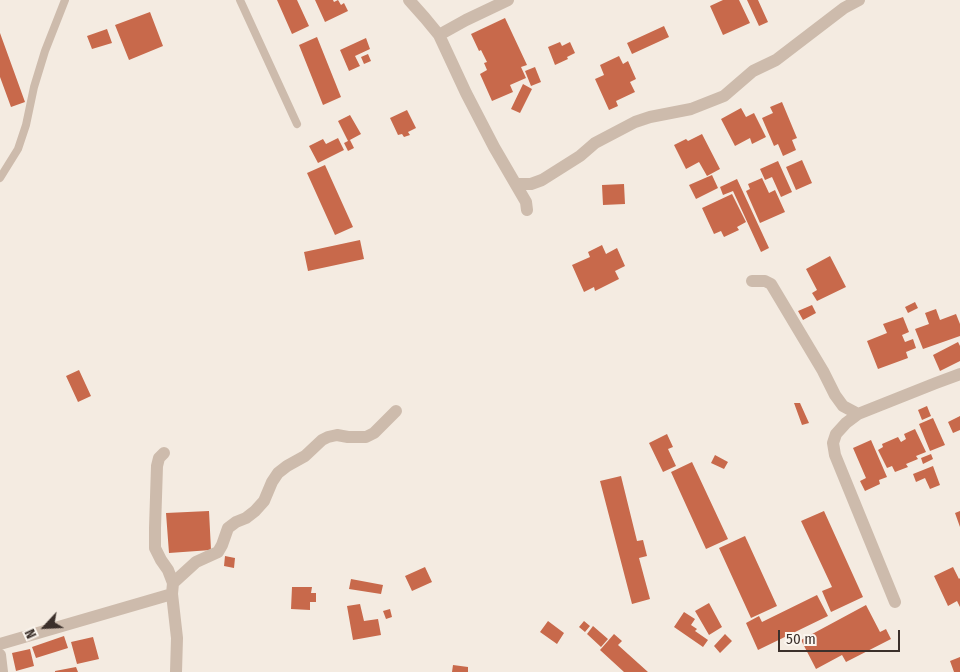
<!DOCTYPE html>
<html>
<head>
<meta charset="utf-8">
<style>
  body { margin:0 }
  #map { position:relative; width:960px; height:672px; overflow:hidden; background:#f4ebe1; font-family:"Fira Sans Condensed",sans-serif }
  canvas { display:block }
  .north { position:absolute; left:20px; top:602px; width:50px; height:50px; -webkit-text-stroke:4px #fbf5ee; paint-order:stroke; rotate:245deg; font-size:14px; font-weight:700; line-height:20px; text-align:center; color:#3b302b }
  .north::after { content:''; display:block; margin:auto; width:18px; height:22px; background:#3b302b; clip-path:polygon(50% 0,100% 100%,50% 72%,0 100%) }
  .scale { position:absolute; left:778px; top:630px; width:122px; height:22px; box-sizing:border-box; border:2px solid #3b302b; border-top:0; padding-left:6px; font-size:15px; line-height:18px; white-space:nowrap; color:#3b302b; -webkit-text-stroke:4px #fbf5ee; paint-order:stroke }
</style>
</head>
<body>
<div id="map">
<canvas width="960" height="672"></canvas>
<div class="north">N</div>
<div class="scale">50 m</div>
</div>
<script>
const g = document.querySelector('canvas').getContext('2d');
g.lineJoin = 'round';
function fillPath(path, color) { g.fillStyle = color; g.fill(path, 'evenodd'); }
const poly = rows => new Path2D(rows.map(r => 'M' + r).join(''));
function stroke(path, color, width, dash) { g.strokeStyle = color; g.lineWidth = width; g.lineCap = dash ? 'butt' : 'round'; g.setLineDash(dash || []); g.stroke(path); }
fillPath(poly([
  [277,0,297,0,309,26,292,34],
  [315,0,333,0,334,2,338,0,341,5,344,3,348,11,325,22],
  [723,0,739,0,750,23,723,35,710,6],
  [747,0,758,0,768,22,759,26],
  [150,12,163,46,129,60,115,25],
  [505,18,527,65,521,67,526,78,510,85,513,92,492,101,480,74,487,70,484,63,487,62,481,50,479,51,471,34],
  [664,26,669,37,632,54,627,43],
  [107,29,112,43,92,49,87,36],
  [0,33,25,102,11,107,0,77],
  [317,37,341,97,323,105,299,45],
  [366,38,370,49,355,56,360,66,349,71,340,50],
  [560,42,562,46,570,42,575,53,567,57,568,59,555,65,548,47],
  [368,54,371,61,364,64,361,57],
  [619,56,623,64,628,61,636,79,630,82,635,92,616,101,618,106,609,110,595,79,604,75,600,65],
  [535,67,541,82,531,86,525,71],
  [523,84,532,89,520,113,511,109],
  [782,102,797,138,792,140,796,150,783,156,778,144,774,146,762,118,773,113,770,107],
  [741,108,746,117,754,113,766,137,752,144,750,138,735,146,721,119],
  [407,110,416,128,408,132,410,135,404,137,402,134,398,135,390,118],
  [350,115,361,134,348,141,338,121],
  [702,134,720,169,707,176,699,162,686,169,674,145,686,139,688,141],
  [338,138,344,150,318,163,309,146,323,139,326,144],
  [350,140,354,148,348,151,344,143],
  [802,160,812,183,796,190,786,167],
  [778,161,792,192,781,197,772,177,765,180,760,169],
  [325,165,353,227,335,235,307,173],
  [712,175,718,188,696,199,689,185],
  [762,178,769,193,775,190,785,212,760,223,746,191,750,189,748,184],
  [737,179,769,248,761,252,733,191,723,195,720,187],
  [624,184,625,204,603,205,602,185],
  [732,194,746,222,737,227,739,230,724,237,721,231,714,234,702,208],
  [360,240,364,259,308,271,304,252],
  [602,245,606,254,617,248,625,266,615,271,619,279,595,291,594,287,584,292,572,265,590,257,588,252],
  [830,256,846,287,817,301,812,293,817,290,806,269],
  [915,302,918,308,908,313,905,307],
  [812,305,816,313,803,320,798,311],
  [936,309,940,320,956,314,960,324,960,336,923,349,915,329,929,324,925,313],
  [903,317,909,332,902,335,905,342,913,339,916,348,906,352,908,358,878,369,867,341,887,333,883,324],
  [958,342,960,346,960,361,940,371,933,355],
  [79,370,91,396,78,402,66,376],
  [794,403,800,403,809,423,802,425],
  [927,406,931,416,922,420,918,410],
  [960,416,960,430,953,433,948,422],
  [933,418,945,445,930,451,919,424],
  [915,429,926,452,916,456,918,459,906,464,908,467,895,472,892,466,887,468,878,450,883,447,882,444,898,437,901,442,906,439,904,434],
  [667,434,673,447,668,449,676,466,663,472,649,443],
  [871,440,887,477,879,480,880,484,865,491,860,481,866,478,853,448],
  [931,454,933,459,923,464,921,458],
  [715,455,728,462,724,469,711,463],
  [692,462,728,539,706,549,671,472],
  [933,466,940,485,930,489,925,478,916,482,913,474],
  [621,476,637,541,643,540,647,556,639,558,650,599,632,604,600,481],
  [209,511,211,550,169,553,166,513],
  [824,511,863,597,831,612,822,591,832,587,801,521],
  [960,511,960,527,955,513],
  [745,536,777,606,751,618,719,548],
  [225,556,235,558,234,568,224,566],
  [425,567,432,582,412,591,405,576],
  [953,567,959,579,960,578,960,607,957,601,948,606,934,576],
  [351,579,383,585,381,594,349,589],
  [292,587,312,587,311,593,316,593,316,602,310,602,310,610,291,609],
  [817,595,828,616,758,650,746,623,759,616,762,622],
  [709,603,722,627,709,635,695,611],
  [360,604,364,621,378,619,381,635,353,640,347,606],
  [866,605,880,632,886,629,891,639,846,662,842,655,816,669,801,640],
  [390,609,392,617,386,619,383,611],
  [684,612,695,619,691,625,697,629,695,631,708,640,703,647,674,627],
  [548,621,564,633,557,644,540,632],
  [584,621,590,626,585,632,579,627],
  [593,626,608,639,601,647,587,634],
  [614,634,622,641,618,645,648,672,624,672,600,650],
  [725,634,732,641,720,653,714,646],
  [64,636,68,648,36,658,32,647],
  [93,637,99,659,77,664,71,642],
  [30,649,34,666,16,671,12,653],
  [960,657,960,672,954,672,950,661],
  [453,665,468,667,468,672,452,672],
  [76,667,78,672,55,672,55,671]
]), '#c8694b');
stroke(poly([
  [240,0,297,124],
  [0,178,18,149,26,125,34,87,45,51,65,0]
]), '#cdbbac', 8);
stroke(poly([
  [409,0,425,18,439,35,466,93,494,147,526,202,527,210],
  [439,35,466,20,508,0],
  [516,184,531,184,542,180,580,156,595,143,635,122,650,117,691,109,724,96,753,71,776,60,844,8,859,0],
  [752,281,765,281,771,284,823,371,835,395,843,406,858,414],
  [164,453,159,458,157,466,155,528,155,548,161,560,168,570,173,583,172,594,177,638,176,672],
  [173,583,196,562,218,552,222,545,228,528,236,522,246,518,255,511,264,501,272,482,278,473,287,466,305,456,322,440,328,437,337,435,348,437,366,437,374,433,396,411],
  [895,602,835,455,833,443,836,434,846,423,858,414,936,383,960,374],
  [0,644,172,594],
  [0,655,2,672]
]), '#cdbbac', 12);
</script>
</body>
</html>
